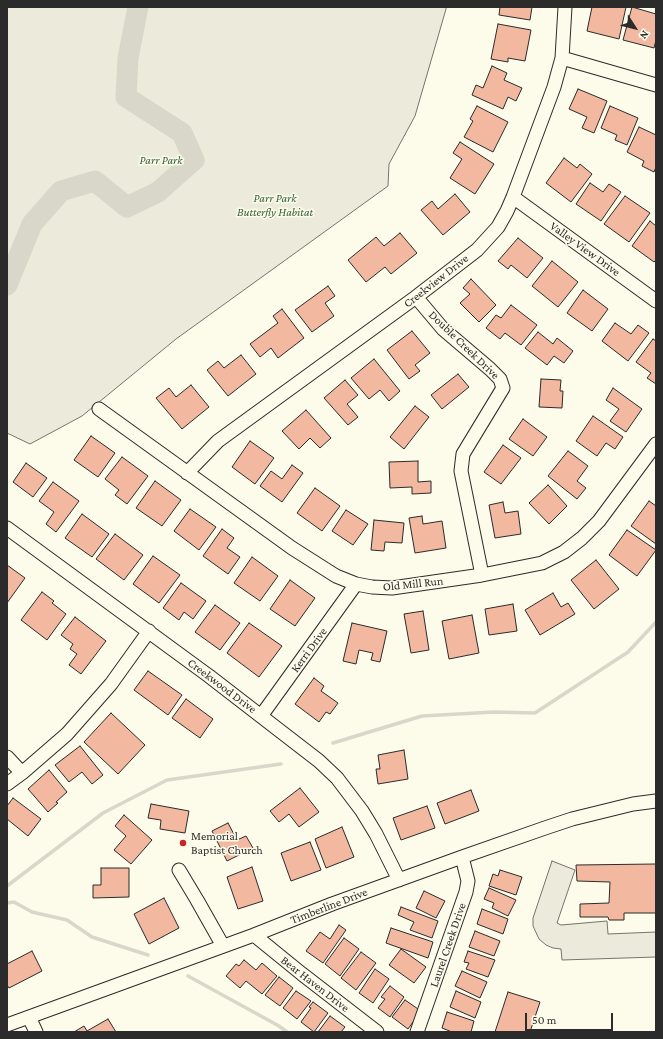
<!DOCTYPE html>
<html>
<head>
<meta charset="utf-8">
<style>
  body { margin:0 }
  #map { position:relative; width:663px; height:1039px; overflow:hidden; background:#fdfbea; font-family:"Crimson Pro",serif }
  canvas { display:block }
  .frame { position:absolute; inset:0; border:8px solid #2b2b2b; pointer-events:none }
  .north { position:absolute; left:615px; top:8px; width:40px; height:40px; -webkit-text-stroke:3px #fdfbea; paint-order:stroke; rotate:126deg; font-size:11px; font-weight:700; line-height:16px; text-align:center; color:#2b2b2b }
  .north::after { content:''; display:block; margin:auto; width:14px; height:18px; background:#2b2b2b; clip-path:polygon(50% 0,100% 100%,50% 72%,0 100%) }
  .scale { position:absolute; left:525px; top:1013px; width:88px; height:18px; box-sizing:border-box; border:2px solid #2b2b2b; border-top:0; padding-left:5px; font-size:12px; line-height:14px; white-space:nowrap; color:#2b2b2b; -webkit-text-stroke:3px #fdfbea; paint-order:stroke }
</style>
</head>
<body>
<div id="map">
<canvas width="663" height="1039"></canvas>
<div class="frame"></div>
<div class="north">N</div>
<div class="scale">50 m</div>
</div>
<script>
const g = document.querySelector('canvas').getContext('2d');
g.lineJoin = 'round';
function fillPath(path, color) { g.fillStyle = color; g.fill(path, 'evenodd'); }
const poly = rows => new Path2D(rows.map(r => 'M' + r).join(''));
function stroke(path, color, width, dash) { g.strokeStyle = color; g.lineWidth = width; g.lineCap = dash ? 'butt' : 'round'; g.setLineDash(dash || []); g.stroke(path); }
function write(font, color, halo, rows, align = 'center') {
  g.font = font + ' "Crimson Pro",serif'; g.lineWidth = 3; g.setLineDash([]); g.textBaseline = 'middle'; g.strokeStyle = halo; g.fillStyle = color; for (const [text, x, y, turn = 0] of rows) {
    g.save(); g.translate(x, y); g.rotate((+turn || 0) * Math.PI / 180); g.textAlign = isNaN(turn) ? turn : align; if (halo) g.strokeText(text, 0, 0); g.fillText(text, 0, 0); g.restore();
  }
}
const green = poly([
  [7,7,446,7,446,9,415,116,389,164,388,186,176,339,82,416,30,444,7,433,7,7]
]);
fillPath(green, '#ecebdb');
stroke(green, '#74746e', 1);
const parking = poly([
  [552,861,575,870,557,923,561,925,607,921,608,934,656,932,656,957,562,960,561,949,553,948,546,945,539,939,533,926,533,918,552,861]
]);
fillPath(parking, '#eceadb');
stroke(parking, '#74746e', 1);
stroke(poly([
  [333,743,422,716,494,712,535,713,628,652,656,622],
  [7,886,103,813,167,780,281,764],
  [7,903,14,902,32,912,67,920,92,937,148,955],
  [188,976,279,1026,287,1032]
]), '#d8d7c9', 3.5);
stroke(poly([
  [7,285,32,224,61,191,95,181,127,207,158,192,194,160,182,133,126,97,128,58,138,7]
]), '#d8d7c9', 21);
const building = poly([
  [500,7,532,7,530,20,499,15,500,7],
  [592,7,626,7,619,39,587,31,592,7],
  [632,7,656,14,656,40,654,48,623,40,632,7],
  [498,24,531,30,525,61,508,58,508,62,491,59,498,24],
  [492,66,507,73,504,80,522,88,516,101,508,97,503,109,472,95,476,85,483,88,492,66],
  [578,89,607,101,594,133,582,128,587,117,569,109,578,89],
  [477,106,508,122,493,152,464,137,473,121,470,119,477,106],
  [610,106,638,118,627,145,615,140,617,135,601,128,610,106],
  [639,127,656,135,656,167,654,172,642,166,644,161,627,152,639,127],
  [460,142,494,164,475,194,450,178,462,159,453,153,460,142],
  [564,158,577,168,580,164,592,174,571,202,546,183,564,158],
  [590,183,603,192,609,184,621,192,601,221,576,204,590,183],
  [455,194,470,212,443,235,421,210,432,201,438,209,455,194],
  [625,196,650,213,629,242,604,224,625,196],
  [650,221,656,226,656,260,654,262,632,246,650,221],
  [400,233,417,253,391,274,385,267,366,282,348,260,376,237,384,246,400,233],
  [518,238,543,258,527,278,511,265,508,269,498,261,518,238],
  [552,261,578,282,558,307,532,286,552,261],
  [471,279,496,305,479,322,460,303,470,294,463,288,471,279],
  [328,286,335,296,325,303,334,316,312,332,295,310,328,286],
  [583,290,608,309,592,331,567,313,583,290],
  [511,305,537,325,521,345,505,333,500,339,486,328,496,315,501,318,511,305],
  [282,309,304,338,278,358,271,348,260,357,250,344,278,323,273,316,282,309],
  [615,323,631,334,638,325,649,333,628,361,602,341,615,323],
  [412,331,430,353,415,365,420,371,409,379,387,350,412,331],
  [538,332,553,344,557,338,573,351,564,363,554,356,547,365,525,348,538,332],
  [653,339,656,341,656,384,647,378,651,373,636,362,653,339],
  [241,355,256,374,228,396,207,370,218,361,224,368,241,355],
  [374,359,400,391,389,401,380,390,369,399,351,378,374,359],
  [458,374,469,387,442,409,431,395,458,374],
  [541,379,561,380,560,391,563,391,562,408,539,407,541,379],
  [345,380,358,395,347,404,358,417,348,425,324,398,345,380],
  [191,385,209,407,182,429,156,398,169,388,176,397,191,385],
  [613,388,642,409,626,432,610,421,619,409,606,400,613,388],
  [415,406,429,417,404,449,390,437,415,406],
  [306,410,331,438,320,448,310,438,299,449,282,431,306,410],
  [593,416,623,437,615,449,606,443,597,456,576,441,593,416],
  [523,419,547,437,533,456,509,439,523,419],
  [91,436,115,453,98,477,74,460,91,436],
  [250,441,274,458,255,484,232,467,250,441],
  [503,445,521,458,501,484,484,472,503,445],
  [568,451,588,466,577,481,586,488,577,499,548,476,568,451],
  [122,457,148,476,127,504,115,495,119,490,105,479,122,457],
  [418,461,418,482,431,481,431,493,412,494,412,487,390,488,389,462,418,461],
  [26,463,47,478,33,497,13,482,26,463],
  [292,465,303,473,282,502,260,486,271,471,282,479,292,465],
  [155,481,181,500,162,526,136,508,155,481],
  [53,482,79,501,56,532,46,524,54,512,39,501,53,482],
  [548,485,567,506,549,524,529,503,548,485],
  [315,488,340,506,322,531,297,513,315,488],
  [649,501,656,506,656,544,631,526,649,501],
  [503,502,505,513,518,511,521,534,495,538,489,505,503,502],
  [190,509,216,527,199,550,174,531,190,509],
  [346,510,368,524,353,545,332,531,346,510],
  [82,514,109,534,92,557,65,538,82,514],
  [422,516,423,524,442,521,446,548,415,553,409,518,422,516],
  [374,520,404,523,402,543,385,542,384,551,371,550,374,520],
  [222,529,234,538,227,548,240,557,228,574,203,556,222,529],
  [627,530,656,550,637,576,609,555,627,530],
  [115,534,143,555,124,580,96,559,115,534],
  [153,556,180,575,159,603,133,584,153,556],
  [252,557,278,576,260,601,234,583,252,557],
  [596,560,619,589,594,609,571,580,596,560],
  [7,565,25,578,7,603,7,565],
  [290,580,315,598,295,626,270,609,290,580],
  [181,583,206,601,193,619,184,612,179,620,163,608,181,583],
  [42,592,54,601,52,603,66,614,47,640,21,620,42,592],
  [553,593,561,607,568,603,575,614,540,635,525,610,553,593],
  [513,604,517,631,489,635,485,609,513,604],
  [215,605,240,623,220,650,195,632,215,605],
  [423,611,429,650,411,653,404,614,423,611],
  [472,615,479,653,449,659,442,621,472,615],
  [75,617,106,641,81,674,69,665,77,654,70,649,73,644,61,635,75,617],
  [249,623,282,646,259,677,227,653,249,623],
  [352,623,387,631,380,662,371,660,373,653,359,650,356,664,343,661,352,623],
  [148,671,182,695,168,715,134,690,148,671],
  [314,678,324,686,321,691,338,703,330,714,326,712,319,722,295,704,314,678],
  [186,699,213,719,200,738,172,718,186,699],
  [111,713,145,745,118,774,84,742,111,713],
  [80,746,103,775,92,784,82,772,69,782,55,765,80,746],
  [404,750,408,779,378,784,376,769,380,769,378,755,404,750],
  [49,770,67,792,56,802,58,803,48,812,28,789,49,770],
  [300,788,319,812,299,827,289,814,279,822,270,811,300,788],
  [471,790,479,811,445,824,437,803,471,790],
  [13,798,41,819,28,836,7,819,7,806,13,798],
  [151,804,189,811,185,833,160,829,161,820,148,818,151,804],
  [427,806,435,828,401,840,393,818,427,806],
  [124,815,152,840,131,864,114,850,126,836,115,826,124,815],
  [228,823,237,840,246,836,253,848,227,861,212,831,228,823],
  [342,827,354,857,326,868,315,839,342,827],
  [310,842,321,870,291,881,281,853,310,842],
  [656,864,656,913,624,913,624,920,609,920,608,917,580,917,580,904,609,903,610,882,577,881,576,865,656,864],
  [252,867,263,901,238,909,227,877,252,867],
  [101,868,129,868,129,897,93,898,93,885,101,885,101,868],
  [500,870,522,877,516,895,489,886,493,874,498,876,500,870],
  [489,888,516,900,508,916,492,908,494,903,484,899,489,888],
  [424,891,445,901,436,918,416,908,424,891],
  [164,898,179,928,149,944,134,914,164,898],
  [401,907,438,921,432,938,410,930,414,922,398,915,401,907],
  [482,909,508,919,503,934,477,924,482,909],
  [339,925,346,930,323,963,306,951,320,932,330,939,339,925],
  [391,928,433,942,428,958,386,943,391,928],
  [475,931,500,941,494,956,469,947,475,931],
  [344,938,359,949,340,976,325,964,344,938],
  [401,949,426,967,414,983,389,965,401,949],
  [32,951,42,971,9,988,7,985,7,964,32,951],
  [468,951,495,960,488,977,466,969,469,963,464,962,468,951],
  [361,952,376,963,356,990,341,978,361,952],
  [244,960,256,970,262,963,277,976,262,994,246,981,240,988,226,976,236,964,239,966,244,960],
  [375,969,389,979,373,1003,359,993,375,969],
  [462,971,487,982,480,998,455,986,462,971],
  [279,977,293,988,280,1006,265,995,279,977],
  [390,986,404,997,390,1017,378,1008,385,999,381,997,390,986],
  [296,991,311,1001,297,1019,283,1008,296,991],
  [456,991,481,1002,475,1018,450,1007,456,991],
  [508,992,540,1002,530,1032,495,1032,508,992],
  [405,1000,421,1011,408,1029,392,1017,405,1000],
  [313,1002,328,1013,314,1032,301,1022,311,1008,309,1007,313,1002],
  [447,1012,474,1021,471,1032,452,1032,442,1028,447,1012],
  [330,1016,345,1027,341,1032,318,1032,330,1016],
  [108,1019,116,1032,74,1032,84,1026,87,1031,108,1019]
]);
fillPath(building, '#f2b8a0');
stroke(building, '#2b2b2b', 1);
const minor = poly([
  [562,58,656,85],
  [513,197,656,301],
  [416,297,443,329,490,369,500,379,503,388,463,454,461,471,482,575],
  [99,409,292,548,336,576,356,584,372,587,392,588,482,575,542,563,564,552,582,538,599,521,656,444],
  [187,473,218,441,416,297,477,250,498,227,507,211,513,197,554,87,562,58,565,7],
  [7,528,209,676,319,761,337,778,362,811,376,834,399,880],
  [261,716,356,584],
  [7,757,22,773],
  [7,784,22,773,67,734,111,684,149,631],
  [179,870,197,900,223,946],
  [254,935,302,974,377,1032],
  [29,1017,36,1032],
  [7,1025,254,935,332,904,462,857,545,828,572,819,633,804,656,801],
  [417,1032,466,892,468,881,462,857]
]);
stroke(minor, '#2b2b2b', 15);
stroke(minor, '#fdfbea', 13);
for (const [x, y, r, color] of [
  [183,843,4,"#c62828"]
]) { const dot = new Path2D(); dot.arc(x, y, r, 0, 2 * Math.PI); g.fillStyle = color; g.fill(dot); stroke(dot, '#fdfbea', 1.5); }
write('italic 12px', '#34623c', '#fdfbea', [
  ["Parr Park",161,160],
  ["Parr Park",275,198],
  ["Butterfly Habitat",275,212]
]);
write('12px', '#2b2b2b', '#fdfbea', [
  ["Valley View Drive",585,249,36],
  ["Creekview Drive",436,281,-38],
  ["Double Creek Drive",464,345,44],
  ["Old Mill Run",413,584,-6],
  ["Kerri Drive",309,650,-54],
  ["Creekwood Drive",222,686,37],
  ["Timberline Drive",329,906,-21],
  ["Laurel Creek Drive",448,945,-71],
  ["Bear Haven Drive",315,984,38]
]);
write('12px', '#2b2b2b', '#fdfbea', [
  ["Memorial",191,836],
  ["Baptist Church",191,850]
], 'left');
</script>
</body>
</html>
